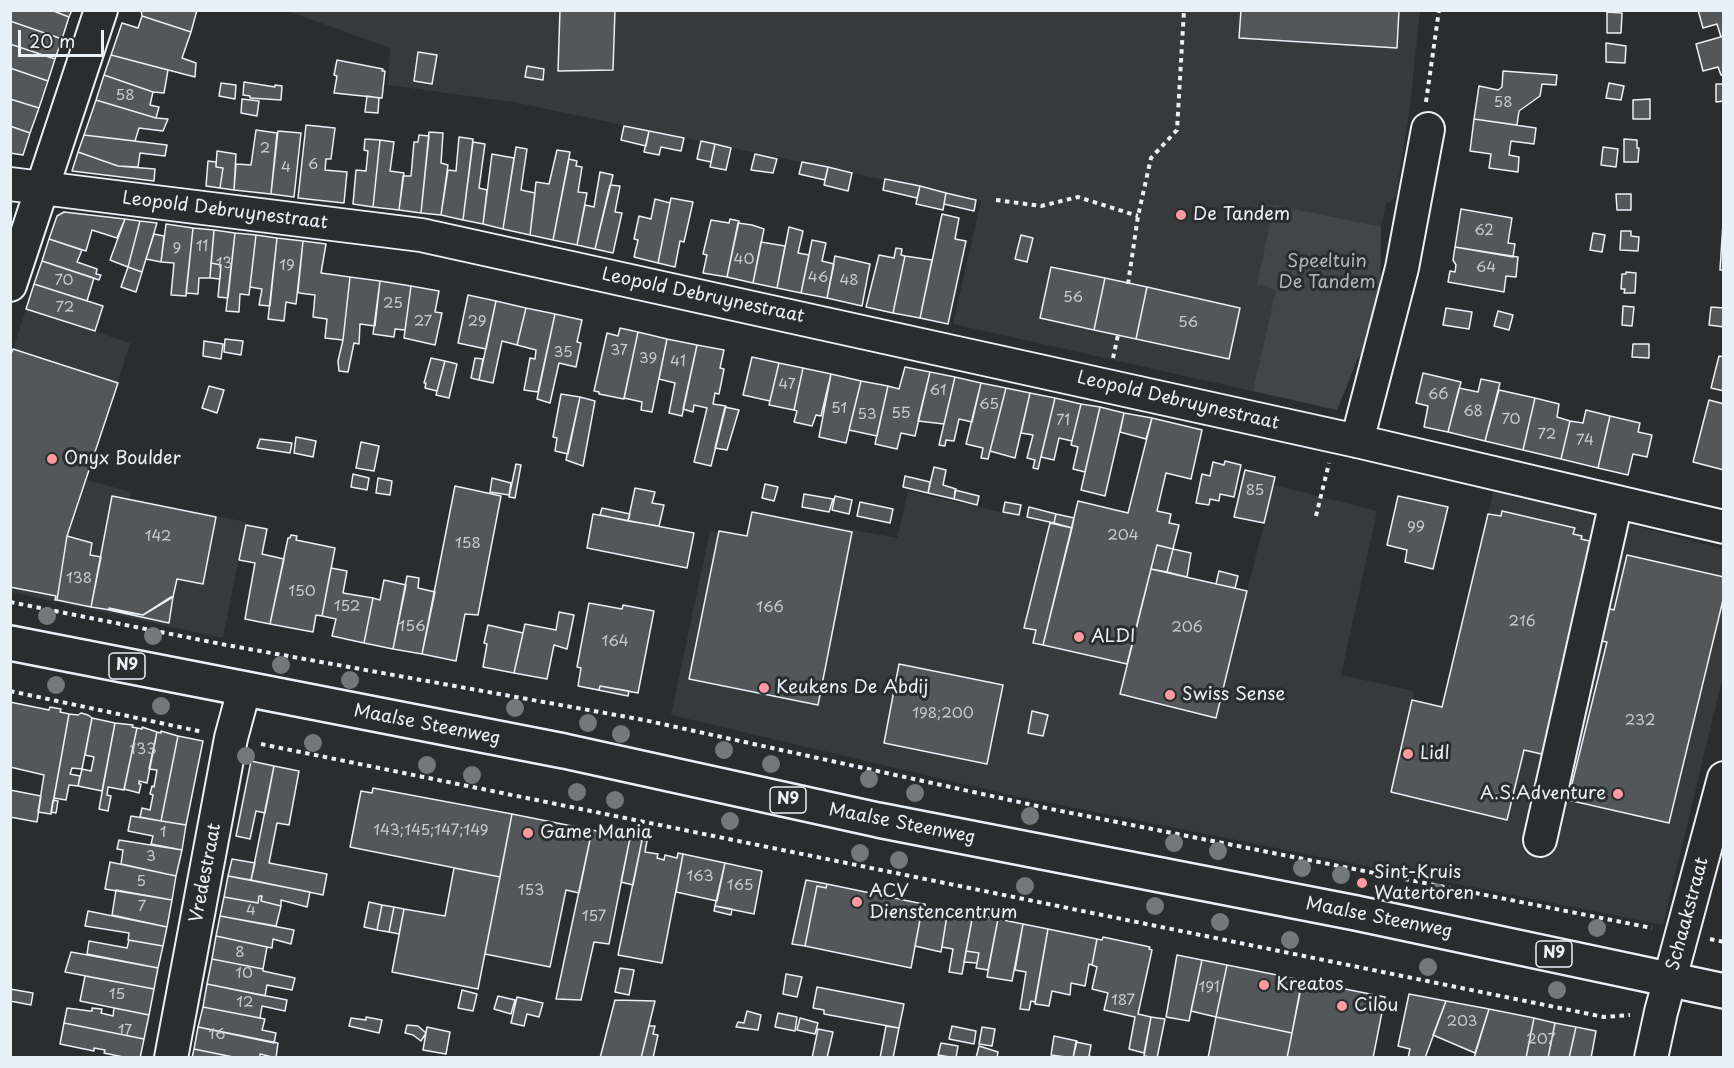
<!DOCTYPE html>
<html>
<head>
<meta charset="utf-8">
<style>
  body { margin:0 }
  #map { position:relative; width:1734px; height:1068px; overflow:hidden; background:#2a2d2e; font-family:"Playpen Sans",sans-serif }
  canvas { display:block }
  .frame { position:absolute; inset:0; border:12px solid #e8f1f8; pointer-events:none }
  .scale { position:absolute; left:18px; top:30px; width:86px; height:27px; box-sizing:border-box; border:3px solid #e8f1f8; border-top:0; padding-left:8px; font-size:18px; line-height:21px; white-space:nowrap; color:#e8f1f8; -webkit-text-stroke:4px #2a2d2e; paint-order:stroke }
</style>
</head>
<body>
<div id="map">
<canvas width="1734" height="1068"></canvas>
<div class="frame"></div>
<div class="scale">20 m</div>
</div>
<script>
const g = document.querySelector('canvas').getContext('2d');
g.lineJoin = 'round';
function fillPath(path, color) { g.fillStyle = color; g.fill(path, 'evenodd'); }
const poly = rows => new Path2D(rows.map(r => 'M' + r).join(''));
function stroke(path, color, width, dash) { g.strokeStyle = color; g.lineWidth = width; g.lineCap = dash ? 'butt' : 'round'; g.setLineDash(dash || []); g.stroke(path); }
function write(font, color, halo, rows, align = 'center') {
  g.font = font + ' "Playpen Sans",sans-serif'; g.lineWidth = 6; g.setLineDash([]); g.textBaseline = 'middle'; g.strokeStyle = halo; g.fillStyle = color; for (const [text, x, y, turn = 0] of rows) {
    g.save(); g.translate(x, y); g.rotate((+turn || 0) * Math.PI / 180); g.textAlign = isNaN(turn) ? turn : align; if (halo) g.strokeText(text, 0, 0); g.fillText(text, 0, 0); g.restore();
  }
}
fillPath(poly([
  [288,11,1420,11,1410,106,1396,197,1386,204,1381,227,1380,287,1365,351,1357,360,1337,410,953,324,981,200,513,102,388,85,390,48],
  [26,309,130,343,87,480,131,492,130,498,246,522,223,638,11,592,11,356],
  [1152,418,1202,430,1191,479,1166,473,1161,493,1157,511,1171,514,1170,522,1179,525,1168,572,1247,591,1274,485,1377,511,1341,675,1414,691,1413,700,1442,707,1494,488,1723,549,1723,676,1663,925,1010,795,671,715,710,531,747,536,752,512,897,538,908,491,1071,528,1078,501,1128,512]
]), '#363a3b');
fillPath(poly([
  [1274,205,1381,227,1380,287,1365,351,1357,360,1337,410,1253,391,1276,290,1257,285]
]), '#424648');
const building = poly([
  [10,10,51,10,69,17,62,39,10,21,10,10],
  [51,10,72,10,69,17,51,10],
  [141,10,197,10,191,32,142,16,141,10],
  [560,10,615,10,613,70,558,71,560,10],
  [1241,10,1399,10,1397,48,1239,38,1241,10],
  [1698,10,1724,10,1724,36,1721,37,1717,24,1703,28,1698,10],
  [1607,12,1622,13,1621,33,1607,33,1607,12],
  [142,16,191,32,182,58,196,63,195,77,111,55,122,23,138,28,142,16],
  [10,21,62,39,55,59,10,44,10,21],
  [1724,36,1724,74,1721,75,1718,67,1703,71,1696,44,1724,36],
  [1606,43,1626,46,1625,63,1606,62,1606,43],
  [10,44,55,59,48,81,10,68,10,44],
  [418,52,437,55,432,84,414,81,418,52],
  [111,55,168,70,164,93,153,92,104,75,111,55],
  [337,60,383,69,382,71,385,71,382,98,334,93,337,76,334,75,337,60],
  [527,66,544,69,543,80,525,77,527,66],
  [10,68,48,81,39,108,10,99,10,68],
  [1503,71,1557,75,1556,85,1542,84,1540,96,1519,111,1517,125,1474,119,1479,86,1498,90,1502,87,1503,71],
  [104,75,153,92,150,105,159,107,156,118,96,100,104,75],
  [244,82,275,87,275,85,282,86,281,100,250,98,250,96,243,95,244,82],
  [221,83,236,85,235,99,219,96,221,83],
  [1609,83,1624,86,1621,100,1606,98,1609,83],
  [1716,84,1724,84,1724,101,1716,102,1716,84],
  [367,96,379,98,378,113,365,112,367,96],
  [10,99,39,108,30,133,10,126,10,99],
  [242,99,259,101,257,116,241,113,242,99],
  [1650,99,1650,119,1633,119,1633,100,1650,99],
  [96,100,156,118,168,119,163,131,139,128,135,141,84,135,96,100],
  [1474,119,1536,128,1534,144,1511,141,1509,155,1519,157,1518,172,1489,168,1491,154,1470,151,1474,119],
  [306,125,335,128,331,159,326,159,325,170,347,172,344,203,298,198,306,125],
  [10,126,30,133,23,155,10,153,10,126],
  [624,126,649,131,646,146,621,140,624,126],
  [256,130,277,133,271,194,234,190,236,164,251,165,256,130],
  [278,131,301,133,294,197,271,194,278,131],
  [649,131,684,138,681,151,661,147,659,155,644,152,649,131],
  [429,132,443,133,441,163,448,165,441,215,421,213,429,132],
  [84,135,167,145,165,156,140,153,138,167,118,166,78,152,84,135],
  [419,135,429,136,421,213,399,210,403,176,411,176,414,142,418,142,419,135],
  [459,137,473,139,463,220,441,215,448,170,456,171,459,137],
  [365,139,380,140,373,207,353,204,356,170,366,171,368,151,364,150,365,139],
  [1624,139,1637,140,1637,148,1639,148,1638,162,1624,162,1624,139],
  [380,140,394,142,390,171,404,173,399,210,373,207,380,140],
  [701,141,715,144,711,162,697,159,701,141],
  [473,142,485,144,479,188,487,190,483,224,463,220,473,142],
  [715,144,731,148,726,170,710,167,715,144],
  [516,147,527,149,521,190,535,193,530,235,503,229,516,147],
  [1603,147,1618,149,1616,167,1601,165,1603,147],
  [557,150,570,152,553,240,530,235,536,182,549,184,557,150],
  [217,151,236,154,234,190,220,188,223,168,216,167,217,151],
  [78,152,118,166,155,169,154,181,72,171,78,152],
  [492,154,514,158,503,229,483,224,492,154],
  [755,154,777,159,773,173,751,170,755,154],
  [569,159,577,161,576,166,582,167,578,192,587,193,577,245,553,240,569,159],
  [208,161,216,162,216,167,223,168,220,188,206,186,208,161],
  [802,162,828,167,825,180,799,174,802,162],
  [828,167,852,173,848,191,824,185,828,167],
  [600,172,613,175,595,249,577,245,585,205,594,207,600,172],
  [885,179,920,186,917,198,883,190,885,179],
  [610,185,620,186,615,212,622,213,613,253,595,249,610,185],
  [920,186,946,193,943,210,916,204,920,186],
  [946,193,976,200,974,211,944,204,946,193],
  [1616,194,1631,194,1631,210,1617,210,1616,194],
  [671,198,693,202,684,242,680,241,675,267,658,263,671,198],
  [655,199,670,203,658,263,634,257,638,240,634,239,639,216,651,219,655,199],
  [1461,209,1512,218,1508,243,1515,244,1513,257,1455,247,1461,209],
  [64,212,125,219,117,238,92,230,86,251,49,239,57,216,64,212],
  [942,214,959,218,955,239,966,241,948,324,920,318,942,214],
  [125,219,140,221,128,267,110,260,125,219],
  [730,219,739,221,727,277,703,273,707,255,703,254,711,220,729,223,730,219],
  [140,221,157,223,142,272,128,267,140,221],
  [738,223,752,225,764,229,753,283,727,277,738,223],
  [1723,223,1724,223,1724,270,1720,270,1723,223],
  [166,224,193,228,186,296,171,295,174,263,161,262,166,224],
  [789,227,803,231,798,253,809,255,801,293,777,288,789,227],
  [193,228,214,230,210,278,199,278,198,294,186,293,193,228],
  [214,230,235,233,228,298,218,297,221,265,211,263,214,230],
  [1621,231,1631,231,1631,236,1639,237,1638,251,1620,250,1621,231],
  [235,233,256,235,249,295,240,294,239,312,226,311,235,233],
  [1593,233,1605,235,1602,252,1590,250,1593,233],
  [154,234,164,236,161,262,146,259,154,234],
  [256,235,277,238,270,306,259,305,262,289,250,287,256,235],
  [1021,235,1033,238,1027,262,1015,259,1021,235],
  [277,238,303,241,296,304,286,302,284,321,268,319,277,238],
  [49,239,82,250,77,262,97,269,96,274,101,275,99,280,42,261,49,239],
  [812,240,826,243,822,261,834,264,827,298,801,293,812,240],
  [303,241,326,244,321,273,350,277,343,340,325,338,327,319,313,317,315,295,299,293,298,291,303,241],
  [761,242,785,246,777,288,753,283,761,242],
  [1455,247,1518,257,1516,277,1506,276,1504,292,1448,282,1450,271,1455,272,1456,265,1453,260,1455,247],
  [896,248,902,249,901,255,905,256,893,313,866,307,879,255,894,258,896,248],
  [835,256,870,264,862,306,827,298,835,256],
  [905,256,932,260,920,318,893,313,905,256],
  [42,261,94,278,87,301,34,284,42,261],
  [211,263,221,265,220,279,210,278,211,263],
  [128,267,142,272,136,292,121,287,128,267],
  [1051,267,1105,278,1094,330,1040,318,1051,267],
  [1626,272,1636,273,1635,293,1624,293,1625,289,1621,289,1622,274,1626,274,1626,272],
  [350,277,380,281,375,326,360,324,359,344,354,343,348,372,339,371,338,361,343,340,350,277],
  [1105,278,1147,287,1136,339,1094,330,1105,278],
  [380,281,411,286,405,330,395,329,394,337,373,334,380,281],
  [34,284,103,306,95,331,26,309,34,284],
  [411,286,439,291,435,312,442,313,435,345,404,338,411,286],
  [1147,287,1240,308,1229,359,1136,339,1147,287],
  [468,295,496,301,486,349,458,343,468,295],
  [496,301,526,308,517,345,502,341,493,383,479,380,496,301],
  [1623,306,1634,307,1632,326,1622,325,1623,306],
  [1711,307,1724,308,1724,327,1709,325,1711,307],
  [526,308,555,314,538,392,524,390,530,358,535,359,536,350,517,345,526,308],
  [1446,308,1472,312,1469,329,1443,325,1446,308],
  [1498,311,1513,315,1509,330,1494,326,1498,311],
  [555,314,582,320,577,342,581,343,576,367,559,363,550,403,537,399,555,314],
  [620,328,638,332,624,399,599,394,599,392,594,391,607,333,618,336,620,328],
  [638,332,667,339,652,412,641,410,642,402,624,398,638,332],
  [225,339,243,341,241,355,224,352,225,339],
  [667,339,697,345,682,416,669,413,675,383,659,379,667,339],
  [204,341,223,344,221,359,203,356,204,341],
  [1633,344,1649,344,1649,358,1632,357,1633,344],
  [697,345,724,350,720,368,724,369,719,394,715,393,713,404,726,406,711,466,694,462,707,408,694,405,693,412,683,409,697,345],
  [13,349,118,383,67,536,57,600,55,600,56,596,10,587,10,356,13,349],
  [1719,356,1724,357,1724,391,1711,388,1719,356],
  [752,357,779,363,770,401,743,395,752,357],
  [431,358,445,361,437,391,425,388,426,383,424,383,431,358],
  [475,358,483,359,479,380,471,378,475,358],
  [445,361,457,364,449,398,436,395,445,361],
  [779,363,803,368,794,410,769,405,779,363],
  [905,367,930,372,915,436,901,433,897,449,875,444,888,386,899,389,905,367],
  [803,368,831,374,821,416,816,415,812,426,794,422,797,411,794,410,803,368],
  [930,372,955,377,944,424,918,421,930,372],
  [1423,373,1461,382,1448,432,1424,427,1428,406,1416,403,1423,373],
  [831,374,861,381,846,443,819,437,831,374],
  [955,377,981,383,972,422,959,419,954,441,946,440,945,446,939,445,955,377],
  [1481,379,1500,383,1485,441,1448,432,1459,388,1478,392,1481,379],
  [861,381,888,386,877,436,849,430,861,381],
  [981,383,1006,388,988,459,981,458,983,448,966,444,981,383],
  [209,386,224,390,217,413,202,408,209,386],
  [1006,388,1030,393,1015,458,990,451,1006,388],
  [1499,390,1535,398,1523,450,1485,441,1499,390],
  [1030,393,1055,398,1038,469,1033,468,1035,460,1027,458,1033,435,1021,433,1030,393],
  [561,394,580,397,568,454,555,451,557,438,553,437,561,394],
  [580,397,595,401,583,466,566,460,580,397],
  [1055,398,1081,404,1072,441,1059,438,1054,460,1041,457,1055,398],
  [1535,398,1559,404,1557,417,1570,421,1561,459,1523,450,1535,398],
  [1709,400,1724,404,1724,470,1693,462,1709,400],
  [1081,404,1100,407,1085,472,1073,469,1078,447,1071,445,1081,404],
  [725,407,739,410,727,450,715,448,725,407],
  [1100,407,1124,413,1105,496,1081,490,1100,407],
  [1586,410,1610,416,1598,468,1561,459,1570,421,1583,423,1586,410],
  [1124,413,1152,418,1146,439,1120,432,1124,413],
  [1610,416,1640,423,1638,432,1652,435,1647,457,1633,454,1628,475,1598,468,1610,416],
  [1152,418,1202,430,1191,479,1166,473,1157,511,1171,514,1169,523,1179,525,1173,549,1157,545,1127,664,1043,645,1078,501,1128,513,1152,418],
  [296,437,316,441,313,457,294,453,296,437],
  [260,439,292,443,290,453,257,448,260,439],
  [361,442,379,446,374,471,356,468,361,442],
  [1225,461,1241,465,1234,497,1220,494,1219,501,1210,499,1209,505,1196,503,1202,474,1210,476,1213,462,1224,465,1225,461],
  [516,464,521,465,515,498,509,497,516,464],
  [934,467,946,470,943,485,956,489,954,499,928,493,934,467],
  [1245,470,1275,477,1264,523,1234,517,1245,470],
  [353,474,369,478,367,490,351,487,353,474],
  [905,476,930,482,928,493,903,487,905,476],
  [378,478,392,481,390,495,376,493,378,478],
  [492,478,511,483,509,495,490,492,492,478],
  [765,484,778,487,774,501,762,498,765,484],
  [455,486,501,496,478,615,465,614,456,661,422,654,455,486],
  [635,488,655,492,652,503,664,505,659,526,628,521,635,488],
  [955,490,979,496,977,505,954,499,955,490],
  [804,494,833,499,829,512,802,507,804,494],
  [112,496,216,517,203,584,177,579,173,597,143,615,91,607,112,496],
  [835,496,852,500,849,514,832,510,835,496],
  [1398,496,1448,507,1433,569,1405,562,1407,550,1387,545,1398,496],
  [860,502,893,509,890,523,857,516,860,502],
  [1005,502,1021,505,1019,515,1003,512,1005,502],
  [1029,507,1056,514,1054,523,1027,517,1029,507],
  [602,508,630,514,628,521,600,515,602,508],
  [1502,511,1575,528,1573,534,1582,536,1581,539,1598,543,1550,756,1524,750,1507,820,1391,792,1412,700,1442,707,1488,514,1501,516,1502,511],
  [752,512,852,532,818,705,689,679,719,531,747,536,752,512],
  [593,514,694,533,687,568,587,548,593,514],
  [1056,514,1074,518,1072,528,1054,523,1056,514],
  [1050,523,1072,528,1043,645,1033,643,1036,630,1024,628,1050,523],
  [246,525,267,529,262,554,284,559,270,624,245,619,255,563,239,560,246,525],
  [291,535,297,536,296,540,306,542,335,548,322,616,316,615,313,632,270,624,288,538,290,538,291,535],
  [67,536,92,543,90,555,101,557,91,607,57,600,67,536],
  [1157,545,1173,549,1167,572,1151,569,1157,545],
  [1173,549,1191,553,1187,577,1167,572,1173,549],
  [1627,555,1724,577,1724,596,1669,823,1568,800,1607,642,1590,639,1598,606,1614,610,1627,555],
  [331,568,347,571,343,593,373,598,364,643,332,636,336,619,322,616,331,568],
  [1151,569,1247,591,1216,718,1120,694,1151,569],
  [1219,571,1238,576,1235,588,1216,584,1219,571],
  [407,576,419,578,418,588,435,592,422,654,393,649,407,576],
  [384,580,406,585,393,649,364,643,373,598,380,600,384,580],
  [171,597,173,597,169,623,109,610,109,608,143,615,171,597],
  [589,603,622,609,623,605,654,611,638,693,600,686,599,690,578,686,581,668,577,667,589,603],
  [559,612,574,615,567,649,554,645,547,679,514,673,525,624,556,630,559,612],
  [488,625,523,633,514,673,483,667,487,644,484,643,488,625],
  [899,664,1003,685,987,764,884,743,899,664],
  [578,686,599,690,600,686,629,691,628,696,578,686],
  [10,702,49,710,50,707,61,709,60,712,69,714,51,814,38,812,44,775,10,767,10,702],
  [1032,711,1048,715,1043,736,1028,733,1032,711],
  [81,713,88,715,92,718,82,769,72,768,70,774,80,776,78,786,69,785,66,800,54,798,69,714,78,715,81,713],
  [92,718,115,723,102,791,78,786,82,769,91,771,94,757,85,755,92,718],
  [115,723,133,725,132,727,137,728,124,790,108,787,107,795,111,796,108,811,99,809,115,723],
  [142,727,157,732,147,783,139,781,139,784,141,784,139,793,124,789,137,728,142,729,142,727],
  [161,731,178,736,161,821,140,817,142,808,150,810,153,795,150,794,152,786,154,787,157,770,149,769,157,732,161,733,161,731],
  [178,736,203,741,186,825,161,821,178,736],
  [251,761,274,766,265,813,256,811,250,839,236,836,251,761],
  [274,766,299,771,289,825,277,823,269,863,327,874,323,895,251,880,274,766],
  [373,788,512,814,500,877,350,847,361,791,372,793,373,788],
  [10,790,41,796,37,822,10,817,10,790],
  [53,800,58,801,56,813,51,812,53,800],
  [512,814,592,830,579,893,566,890,550,967,485,954,512,814],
  [131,816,186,825,182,850,151,844,153,836,128,831,131,816],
  [592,830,630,838,609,944,594,942,581,1000,556,999,592,830],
  [630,838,642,840,633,885,621,882,630,838],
  [119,840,182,850,176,876,121,864,123,850,117,849,119,840],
  [642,840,647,841,645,852,658,854,657,858,664,860,665,855,677,858,678,853,683,854,662,963,618,955,642,840],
  [683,854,725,863,717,901,676,892,683,854],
  [232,859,255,863,251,880,228,876,232,859],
  [110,862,176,876,172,900,105,889,110,862],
  [725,863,762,871,754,914,715,906,725,863],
  [454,868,500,877,478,989,392,972,404,909,445,916,454,868],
  [228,876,310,892,307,907,281,900,281,906,261,901,262,896,259,896,258,903,224,897,228,876],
  [806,880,827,884,826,888,817,886,805,946,792,944,806,880],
  [827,884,923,904,911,968,805,946,817,886,826,888,827,884],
  [116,890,172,900,167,927,112,915,116,890],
  [259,896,262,896,261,901,281,906,276,926,220,916,224,897,258,903,259,896],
  [369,902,382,905,377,930,364,927,369,902],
  [923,904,925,904,925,907,946,911,948,909,941,952,915,946,923,904],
  [382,905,394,907,389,932,377,930,382,905],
  [715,906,732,909,731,915,714,911,715,906],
  [394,907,404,909,399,934,389,932,394,907],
  [948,909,973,914,962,974,949,972,953,949,942,947,948,909],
  [88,911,167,927,163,946,128,940,129,933,85,926,88,911],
  [973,914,998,919,988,970,976,968,979,953,966,951,973,914],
  [220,916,294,930,291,944,273,939,272,948,216,936,220,916],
  [998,919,1023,924,1012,981,987,977,998,919],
  [1023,924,1048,929,1035,1002,1031,1001,1029,1010,1020,1009,1026,972,1015,970,1023,924],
  [1048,929,1097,939,1092,965,1089,964,1085,986,1071,983,1070,995,1052,991,1049,1006,1035,1004,1048,929],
  [216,936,267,947,263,969,212,959,216,936],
  [1103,937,1150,947,1149,949,1152,950,1138,1014,1151,1017,1144,1053,1129,1049,1135,1017,1104,1010,1108,993,1092,989,1097,967,1092,965,1097,939,1102,940,1103,937],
  [129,940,163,946,158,968,87,954,89,941,127,948,129,940],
  [966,951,979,953,977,963,964,962,966,951],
  [71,952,158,968,154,989,65,972,71,952],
  [1177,955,1202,960,1189,1021,1166,1017,1177,955],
  [212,959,263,969,263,971,295,978,292,990,267,985,265,996,207,984,212,959],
  [1202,960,1227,965,1216,1017,1191,1011,1202,960],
  [1227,965,1302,980,1292,1033,1216,1017,1227,965],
  [620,968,634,970,629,995,615,992,620,968],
  [786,974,802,977,797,997,783,994,786,974],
  [85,976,154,989,149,1015,80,1001,85,976],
  [1303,978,1308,982,1316,983,1320,981,1342,986,1345,989,1385,997,1373,1058,1287,1058,1303,978],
  [207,984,287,1000,285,1011,262,1006,260,1018,203,1007,207,984],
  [817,987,904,1004,899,1028,824,1014,824,1010,813,1008,817,987],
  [10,989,33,993,31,1005,10,1001,10,989],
  [462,990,477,994,473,1011,458,1008,462,990],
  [1409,994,1446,1001,1425,1058,1408,1058,1410,1049,1398,1046,1409,994],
  [498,996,515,1000,511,1014,494,1009,498,996],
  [517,997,543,1003,539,1017,527,1014,524,1026,511,1023,517,997],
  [615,1000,655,1001,641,1058,600,1058,615,1000],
  [1446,1001,1489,1009,1475,1053,1433,1035,1446,1001],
  [203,1007,265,1019,262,1030,276,1033,274,1043,198,1027,203,1007],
  [67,1008,90,1011,92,1011,92,1008,102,1009,101,1013,113,1016,114,1008,149,1015,144,1039,64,1023,67,1008],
  [1489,1009,1534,1018,1526,1058,1474,1058,1489,1009],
  [747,1011,761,1015,758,1030,736,1027,738,1022,744,1023,747,1011],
  [778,1013,797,1017,795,1031,775,1027,778,1013],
  [366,1017,382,1020,379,1033,349,1026,351,1018,366,1020,366,1017],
  [1151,1017,1165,1019,1157,1058,1144,1056,1151,1017],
  [1216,1017,1292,1033,1287,1058,1208,1058,1216,1017],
  [800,1018,818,1023,815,1034,797,1030,800,1018],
  [1534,1018,1555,1023,1548,1058,1526,1058,1534,1018],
  [64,1023,144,1039,140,1058,128,1058,104,1053,105,1050,94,1048,94,1051,60,1044,64,1023],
  [1555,1023,1576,1027,1569,1058,1548,1058,1555,1023],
  [407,1025,418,1026,426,1033,421,1041,413,1035,405,1033,407,1025],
  [649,1026,655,1026,653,1034,658,1035,653,1058,641,1058,649,1026],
  [886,1026,899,1028,893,1058,880,1058,886,1026],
  [952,1026,976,1031,974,1044,949,1039,952,1026],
  [198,1027,278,1043,276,1058,260,1054,260,1058,238,1058,194,1049,198,1027],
  [427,1027,450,1032,446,1054,423,1050,427,1027],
  [982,1027,995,1029,992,1046,979,1044,982,1027],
  [1576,1027,1596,1031,1591,1058,1569,1058,1576,1027],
  [818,1029,833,1032,827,1058,812,1058,818,1029],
  [1054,1036,1077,1041,1073,1058,1051,1055,1054,1036],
  [1076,1042,1091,1045,1089,1056,1096,1058,1073,1058,1076,1042],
  [941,1043,958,1046,956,1058,938,1055,941,1043],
  [979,1046,998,1052,997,1058,976,1058,979,1046],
  [194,1049,238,1058,192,1058,194,1049]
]);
fillPath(building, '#535759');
stroke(building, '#e8f1f8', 1.5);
const minor = poly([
  [10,184,421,235,1357,441,1724,527],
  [10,285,101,10],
  [1357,441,1402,268,1428,129],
  [1540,840,1616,502],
  [171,1058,231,738,244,690],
  [1651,1058,1661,1012,1724,778]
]);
const major = poly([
  [10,643,564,751,878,820,1356,913,1724,991]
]);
stroke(minor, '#e8f1f8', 36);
stroke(major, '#e8f1f8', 38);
stroke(poly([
  [1426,102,1439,10],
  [996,200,1041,206,1078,197,1138,216],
  [1128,284,1138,216,1151,158,1177,130,1184,10],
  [1113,358,1118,335],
  [1316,516,1329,463],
  [10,602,221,644,644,720,1051,809,1652,928],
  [10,691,203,732],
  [261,744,1604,1017,1630,1015],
  [1710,939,1724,942]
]), '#e8f1f8', 4, [4.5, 4.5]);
stroke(minor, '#2a2d2e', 32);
stroke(major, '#2a2d2e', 33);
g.fillStyle = '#73787b';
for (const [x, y] of [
  [47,616],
  [153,636],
  [281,665],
  [350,680],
  [56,685],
  [161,706],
  [515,708],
  [588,723],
  [621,734],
  [313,743],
  [724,750],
  [246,756],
  [771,764],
  [427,765],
  [472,775],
  [869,779],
  [577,792],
  [915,793],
  [615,800],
  [1030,816],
  [730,821],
  [1174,843],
  [1218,851],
  [860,853],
  [899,860],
  [1302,868],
  [1341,875],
  [1025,886],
  [1436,892],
  [1155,906],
  [1220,922],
  [1597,928],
  [1290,940],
  [1428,967],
  [1557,990]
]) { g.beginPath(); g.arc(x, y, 9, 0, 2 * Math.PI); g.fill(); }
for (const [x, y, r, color] of [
  [1181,215,6,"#ff9aa2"],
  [52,459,6,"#ff9aa2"],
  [1079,637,6,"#ff9aa2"],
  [764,688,6,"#ff9aa2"],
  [1170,695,6,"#ff9aa2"],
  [1408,754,6,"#ff9aa2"],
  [1618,794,6,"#ff9aa2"],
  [528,833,6,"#ff9aa2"],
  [1362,883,6,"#ff9aa2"],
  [857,902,6,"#ff9aa2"],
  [1264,985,6,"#ff9aa2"],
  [1342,1006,6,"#ff9aa2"]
]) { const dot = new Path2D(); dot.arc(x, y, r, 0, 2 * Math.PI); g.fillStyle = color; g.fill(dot); stroke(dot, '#2a2d2e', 2); }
write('15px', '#c3cad0', null, [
  ["58",125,96],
  ["58",1503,103],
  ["2",265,149],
  ["6",313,165],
  ["4",286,168],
  ["62",1484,231],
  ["11",202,247],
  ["9",177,249],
  ["40",744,260],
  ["13",224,264],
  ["19",287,266],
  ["64",1486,268],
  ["46",818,278],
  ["70",64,281],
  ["48",849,281],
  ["56",1073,298],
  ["25",393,304],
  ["72",65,308],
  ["27",423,322],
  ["29",477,322],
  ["56",1188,323],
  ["37",619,351],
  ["35",563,353],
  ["39",648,359],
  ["41",678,362],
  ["47",787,385],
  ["61",938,391],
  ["66",1438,395],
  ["65",989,405],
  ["51",839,409],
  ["68",1473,412],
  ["55",901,414],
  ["53",867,415],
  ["70",1511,420],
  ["71",1063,421],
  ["72",1547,435],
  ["74",1585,441],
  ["85",1255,491],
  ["99",1416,528],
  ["204",1123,536],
  ["142",158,537],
  ["158",468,544],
  ["138",79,579],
  ["150",302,592],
  ["152",347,607],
  ["166",770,608],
  ["216",1522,622],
  ["156",412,627],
  ["206",1187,628],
  ["164",615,642],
  ["198;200",943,714],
  ["232",1640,721],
  ["133",143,750],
  ["143;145;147;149",431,831],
  ["1",163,833],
  ["3",151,857],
  ["163",700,877],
  ["5",141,882],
  ["165",740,886],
  ["153",531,891],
  ["7",142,907],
  ["4",251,911],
  ["157",594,917],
  ["8",240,953],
  ["10",244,974],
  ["191",1209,988],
  ["15",117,995],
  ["187",1123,1001],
  ["12",245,1003],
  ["203",1462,1022],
  ["17",125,1031],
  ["16",217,1035],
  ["207",1541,1040]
]);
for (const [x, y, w] of [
  [127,666,36],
  [788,800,36],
  [1554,954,36]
]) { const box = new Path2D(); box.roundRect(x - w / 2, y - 13, w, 26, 4.5); g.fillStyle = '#2a2d2e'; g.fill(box); stroke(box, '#e8f1f8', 1.5); }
write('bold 16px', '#e8f1f8', null, [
  ["N9",127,666],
  ["N9",788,800],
  ["N9",1554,954]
]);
write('18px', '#e8f1f8', '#2a2d2e', [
  ["Leopold Debruynestraat",225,211,7],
  ["Leopold Debruynestraat",703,296,12],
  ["Leopold Debruynestraat",1178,401,13],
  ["Maalse Steenweg",427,725,11],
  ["Maalse Steenweg",902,824,11],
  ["Vredestraat",206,873,-79],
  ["Schaakstraat",1688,914,-75],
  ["Maalse Steenweg",1379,918,11]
]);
write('18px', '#e8f1f8', '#2a2d2e', [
  ["De Tandem",1193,215],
  ["Onyx Boulder",64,459],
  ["ALDI",1091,637],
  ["Keukens De Abdij",776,688],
  ["Swiss Sense",1182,695],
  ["Lidl",1420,754],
  ["A.S.Adventure",1606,794,"right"],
  ["Game Mania",540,833],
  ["Sint-Kruis",1374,873],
  ["Watertoren",1374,894],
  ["ACV",869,892],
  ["Dienstencentrum",869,913],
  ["Kreatos",1276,985],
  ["Cilou",1354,1006]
], 'left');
write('18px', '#aeb5ba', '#2a2d2e', [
  ["Speeltuin",1327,262],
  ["De Tandem",1327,283]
]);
</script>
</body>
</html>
